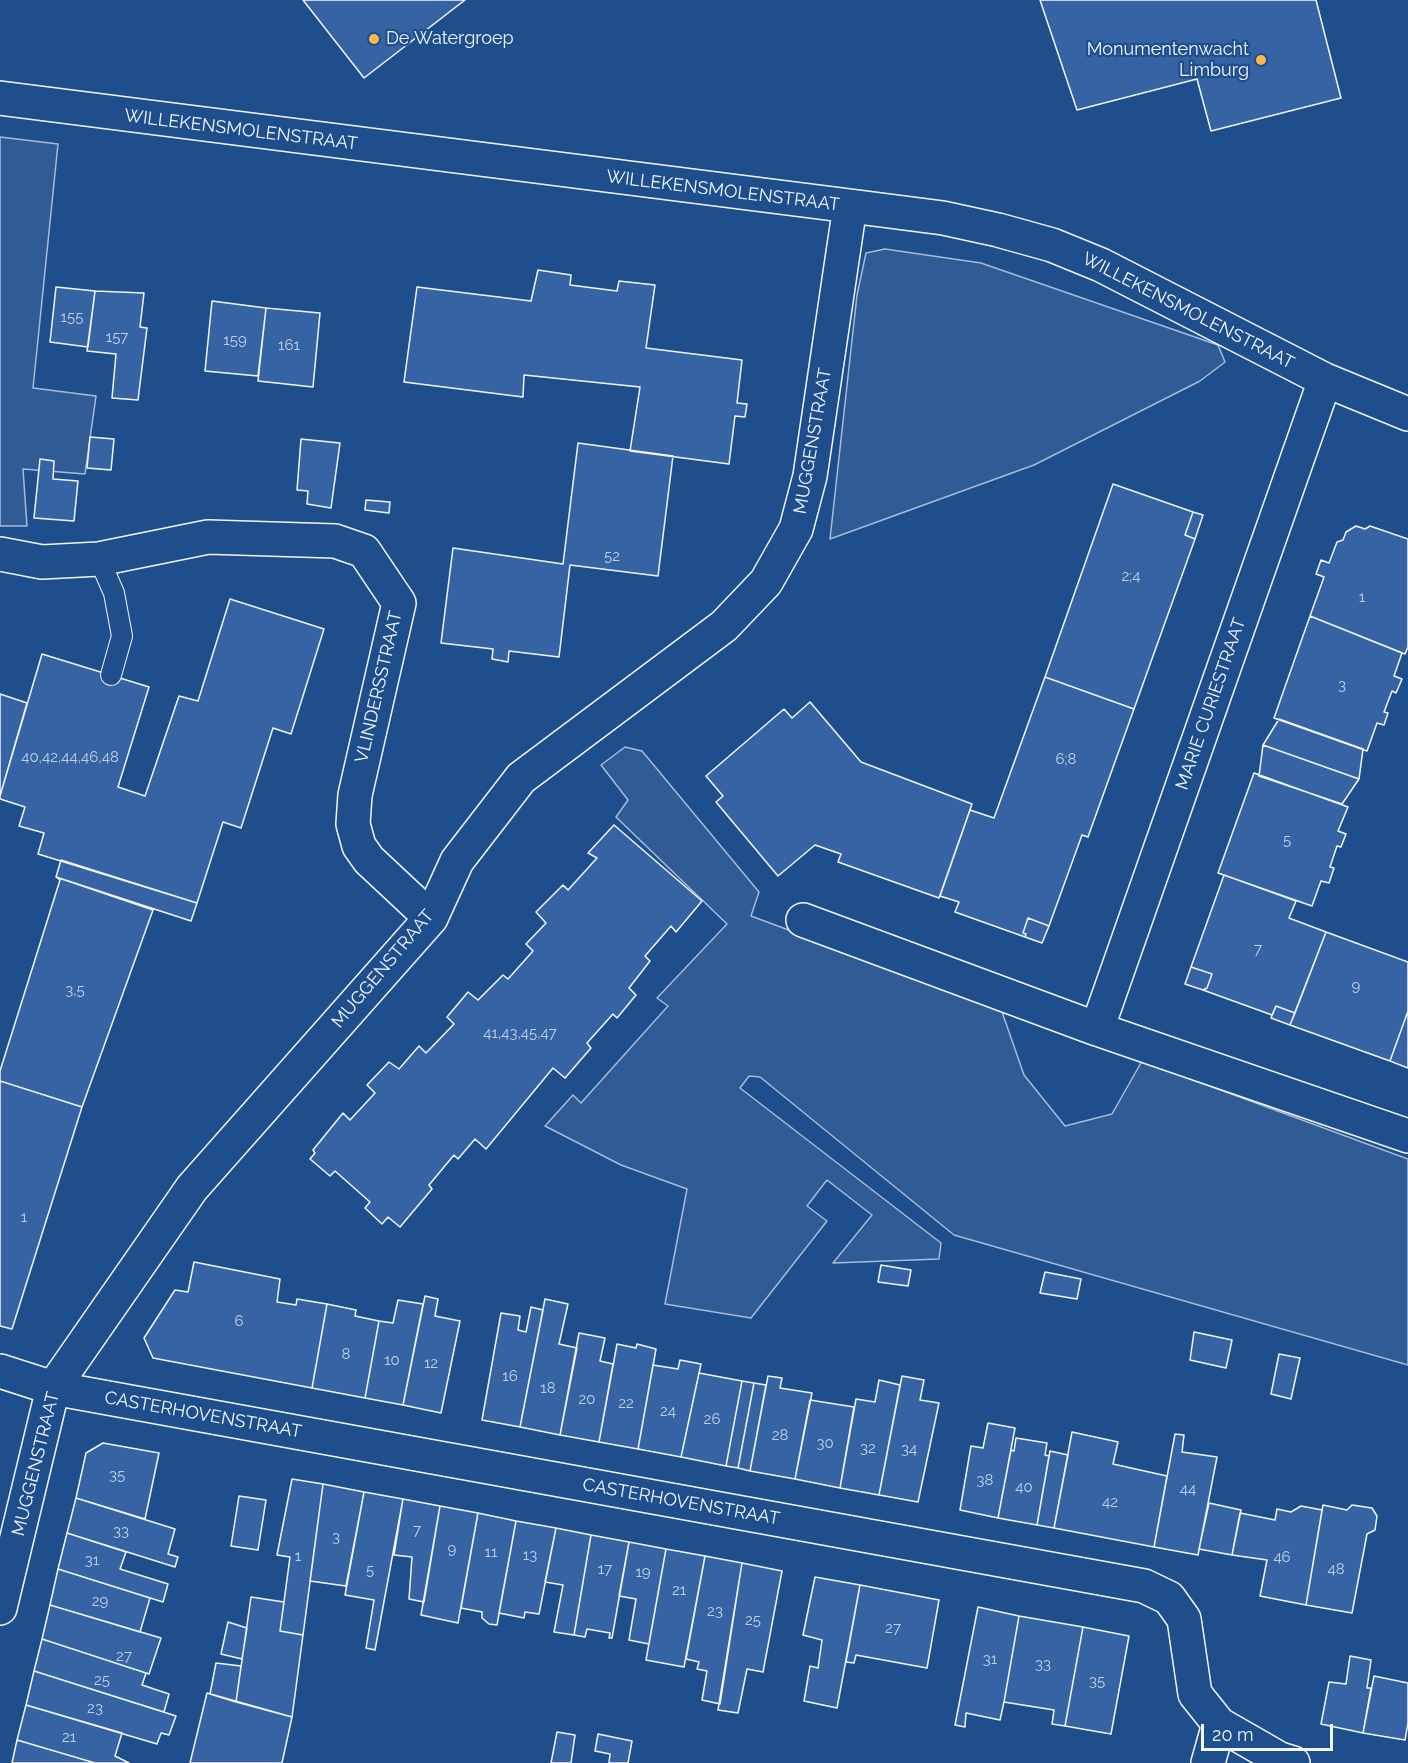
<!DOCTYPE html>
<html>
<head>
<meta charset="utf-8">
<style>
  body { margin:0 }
  #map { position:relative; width:1408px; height:1763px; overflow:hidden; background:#1f4e8c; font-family:Raleway,sans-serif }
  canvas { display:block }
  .scale { position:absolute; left:1201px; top:1724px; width:132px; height:27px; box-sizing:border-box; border:3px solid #f2f6ff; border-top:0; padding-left:8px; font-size:18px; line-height:21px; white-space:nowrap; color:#f2f6ff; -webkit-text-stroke:4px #1f4e8c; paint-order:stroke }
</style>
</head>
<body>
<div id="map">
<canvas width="1408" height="1763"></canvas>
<div class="scale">20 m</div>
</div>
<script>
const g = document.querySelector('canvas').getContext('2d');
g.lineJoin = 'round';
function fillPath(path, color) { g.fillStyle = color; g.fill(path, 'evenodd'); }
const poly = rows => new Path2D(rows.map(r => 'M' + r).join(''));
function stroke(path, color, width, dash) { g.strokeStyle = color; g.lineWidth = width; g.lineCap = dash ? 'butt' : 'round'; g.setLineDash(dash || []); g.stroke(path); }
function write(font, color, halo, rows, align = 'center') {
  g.font = font + ' Raleway,sans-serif'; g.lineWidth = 4.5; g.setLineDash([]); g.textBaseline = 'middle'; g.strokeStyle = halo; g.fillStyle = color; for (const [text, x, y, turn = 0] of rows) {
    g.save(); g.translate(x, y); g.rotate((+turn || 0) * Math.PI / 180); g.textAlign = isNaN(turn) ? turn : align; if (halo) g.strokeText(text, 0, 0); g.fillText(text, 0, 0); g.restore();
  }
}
const built = poly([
  [0,137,58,144,33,388,96,396,85,474,23,469,27,526,0,526,0,137],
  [885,249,981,263,1218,345,1225,362,1200,381,1034,465,830,539,857,295,866,253,885,249],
  [625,747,642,751,759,892,751,916,1001,1009,1024,1075,1065,1126,1112,1114,1142,1061,1408,1159,1408,1365,954,1235,760,1077,749,1076,740,1088,941,1243,939,1259,833,1263,872,1215,827,1180,807,1206,827,1221,751,1318,665,1304,687,1189,621,1165,545,1126,573,1095,581,1103,668,1006,657,998,727,924,616,817,628,800,601,765,625,747]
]);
fillPath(built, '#305b95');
stroke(built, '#a8bbd7', 1.5);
const building = poly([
  [303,0,465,0,364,78,303,0],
  [1040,0,1316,0,1341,98,1211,131,1197,79,1077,110,1040,0],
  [538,270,571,275,570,285,617,291,619,281,655,285,646,348,742,360,737,403,747,404,745,417,735,416,729,464,630,451,640,387,524,375,523,397,404,382,417,287,531,301,538,270],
  [56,287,95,291,88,347,50,342,56,287],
  [95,291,144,293,140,327,147,328,138,400,112,398,116,354,87,351,95,291],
  [212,301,266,308,258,376,205,371,212,301],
  [266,308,320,313,313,387,258,381,266,308],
  [90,437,114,439,111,470,87,468,90,437],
  [301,439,340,443,331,508,307,504,308,491,297,490,301,439],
  [578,443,673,456,658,576,570,565,559,657,509,651,508,662,492,659,493,649,441,643,453,548,563,564,578,443],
  [40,459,54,461,53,479,78,481,74,521,34,518,40,459],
  [1113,484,1193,512,1185,535,1195,539,1134,709,1045,677,1113,484],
  [366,500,390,502,389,513,365,510,366,500],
  [1193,512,1203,515,1195,539,1185,535,1193,512],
  [1356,526,1365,529,1370,526,1408,539,1408,647,1405,654,1310,616,1324,577,1316,574,1321,560,1329,563,1337,542,1343,540,1346,532,1356,526],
  [230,599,324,629,291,734,273,728,241,828,223,822,197,903,38,854,44,833,19,826,25,807,0,799,0,796,42,654,149,687,118,787,145,796,179,696,198,701,230,599],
  [1310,616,1402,653,1394,676,1402,679,1396,693,1392,691,1384,712,1388,713,1384,725,1377,723,1367,751,1274,718,1310,616],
  [1045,677,1134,709,1088,837,1082,835,1049,926,1028,918,1023,933,1026,934,1025,937,955,912,959,902,940,896,970,810,994,818,1045,677],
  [0,694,27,703,0,796,0,694],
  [810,702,861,762,972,804,939,898,838,862,841,854,815,845,778,876,716,802,723,796,706,776,784,709,792,718,810,702],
  [1279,719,1363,749,1359,779,1263,745,1279,719],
  [1263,745,1359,779,1342,804,1259,776,1263,745],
  [1254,773,1348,807,1338,831,1346,834,1341,847,1337,846,1330,867,1334,868,1329,883,1321,881,1312,906,1218,873,1254,773],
  [614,825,702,901,676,932,671,926,645,956,650,961,629,988,636,995,617,1018,613,1014,587,1043,591,1048,565,1078,553,1068,486,1149,475,1139,458,1159,454,1155,429,1185,432,1189,400,1227,388,1217,382,1224,365,1208,370,1202,335,1171,330,1176,310,1159,315,1153,313,1150,343,1113,350,1120,375,1093,367,1085,389,1062,399,1069,419,1046,426,1053,454,1024,447,1017,468,992,478,1000,503,975,508,979,533,951,526,944,546,923,536,912,563,885,568,890,597,858,588,853,614,825],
  [61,860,197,903,191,921,56,877,61,860],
  [1224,875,1296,901,1289,918,1326,932,1295,1013,1276,1006,1272,1015,1203,990,1207,988,1212,974,1191,967,1224,875],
  [56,877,153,910,82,1107,0,1081,0,1071,60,880,56,877],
  [1028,918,1049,926,1042,943,1025,937,1026,934,1023,933,1028,918],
  [1326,932,1408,962,1408,1011,1390,1061,1290,1025,1326,932],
  [1191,967,1212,974,1207,988,1203,990,1185,984,1191,967],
  [1276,1006,1295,1013,1290,1025,1271,1018,1276,1006],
  [1408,1011,1408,1068,1390,1061,1408,1011],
  [0,1081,82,1107,12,1329,0,1326,0,1081],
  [194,1262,280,1279,277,1302,296,1305,297,1299,327,1304,312,1388,153,1358,144,1338,175,1290,188,1292,194,1262],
  [881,1265,911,1270,908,1286,878,1282,881,1265],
  [1045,1272,1081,1279,1077,1299,1040,1293,1045,1272],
  [425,1296,438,1299,435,1316,460,1321,441,1413,403,1405,425,1296],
  [545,1299,568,1304,559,1344,577,1348,560,1435,520,1427,545,1299],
  [398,1300,423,1304,403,1405,365,1398,379,1321,393,1323,398,1300],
  [327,1304,356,1310,355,1316,379,1321,365,1398,312,1388,327,1304],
  [531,1307,543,1310,520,1427,482,1420,501,1313,520,1316,518,1330,526,1332,531,1307],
  [1194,1332,1232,1340,1226,1368,1190,1360,1194,1332],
  [579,1333,605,1338,600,1361,613,1364,599,1442,560,1435,579,1333],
  [617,1344,636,1348,637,1344,656,1349,638,1449,599,1442,617,1344],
  [1279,1354,1300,1358,1291,1399,1271,1394,1279,1354],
  [680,1360,701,1364,681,1457,638,1449,653,1365,678,1369,680,1360],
  [699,1373,742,1381,726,1466,681,1457,699,1373],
  [768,1376,782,1378,780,1388,812,1393,795,1479,750,1471,768,1376],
  [902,1376,924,1380,920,1400,939,1403,918,1502,879,1495,902,1376],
  [879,1380,900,1385,879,1495,840,1488,856,1399,875,1402,879,1380],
  [742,1381,754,1383,738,1468,726,1466,742,1381],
  [754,1383,766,1385,750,1471,738,1468,754,1383],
  [810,1400,854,1407,840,1488,795,1479,810,1400],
  [988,1423,1015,1428,998,1518,960,1510,971,1446,983,1448,988,1423],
  [1072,1432,1118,1442,1113,1464,1167,1476,1154,1547,1054,1528,1072,1432],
  [1175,1434,1184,1435,1182,1452,1217,1457,1198,1555,1154,1547,1175,1434],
  [1016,1438,1047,1443,1045,1455,1049,1456,1037,1525,998,1518,1011,1450,1014,1451,1016,1438],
  [103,1443,159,1453,145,1519,76,1498,86,1453,103,1443],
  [1050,1451,1068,1455,1054,1528,1037,1525,1050,1451],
  [292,1479,323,1484,303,1635,280,1631,290,1557,277,1555,292,1479],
  [323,1484,364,1492,346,1586,310,1581,323,1484],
  [364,1492,403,1499,375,1650,366,1648,374,1600,345,1595,364,1492],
  [239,1496,266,1500,258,1550,231,1546,239,1496],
  [76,1498,175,1529,168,1554,178,1557,175,1567,67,1533,76,1498],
  [403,1499,440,1506,424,1602,409,1599,412,1557,394,1555,403,1499],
  [1209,1503,1241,1510,1232,1555,1199,1549,1209,1503],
  [1323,1505,1347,1510,1352,1505,1372,1508,1377,1516,1375,1530,1367,1534,1352,1613,1306,1605,1323,1505],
  [440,1506,478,1513,458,1623,421,1615,440,1506],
  [1301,1506,1322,1510,1306,1605,1260,1596,1267,1560,1232,1555,1240,1513,1275,1520,1277,1509,1291,1512,1301,1506],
  [478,1513,516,1521,497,1625,489,1624,482,1618,482,1612,461,1608,478,1513],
  [516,1521,556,1528,539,1614,525,1612,524,1618,499,1613,516,1521],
  [556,1528,591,1535,574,1635,554,1632,563,1585,545,1582,556,1528],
  [67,1533,126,1552,120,1569,168,1584,163,1602,58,1569,67,1533],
  [591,1535,629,1542,612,1638,609,1638,610,1633,587,1629,585,1637,574,1635,591,1535],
  [629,1542,666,1549,649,1644,629,1640,636,1599,619,1596,629,1542],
  [666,1549,705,1556,684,1667,646,1660,666,1549],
  [705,1556,742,1563,720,1704,702,1700,707,1671,697,1669,699,1662,686,1659,705,1556],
  [742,1563,782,1571,763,1672,747,1669,738,1713,718,1710,742,1563],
  [58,1569,150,1598,140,1632,50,1605,58,1569],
  [815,1577,860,1585,837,1708,804,1701,810,1666,818,1668,822,1640,803,1635,815,1577],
  [860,1585,939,1600,927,1668,856,1655,854,1663,846,1662,860,1585],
  [251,1597,284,1602,280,1631,303,1635,292,1717,236,1702,251,1597],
  [50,1605,161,1638,149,1674,42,1639,50,1605],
  [978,1607,1019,1616,1004,1702,1000,1720,966,1713,965,1727,955,1725,978,1607],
  [1019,1616,1083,1627,1065,1726,1052,1724,1054,1710,1004,1702,1019,1616],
  [228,1622,247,1628,242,1659,221,1654,228,1622],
  [1083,1627,1129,1636,1111,1734,1065,1726,1083,1627],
  [42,1639,146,1673,142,1685,169,1694,164,1712,34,1671,42,1639],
  [1350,1656,1371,1660,1367,1688,1371,1688,1363,1733,1321,1724,1329,1682,1346,1684,1350,1656],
  [216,1663,241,1666,236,1702,210,1694,216,1663],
  [34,1671,176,1716,169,1735,161,1733,157,1744,26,1705,34,1671],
  [1374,1676,1408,1683,1408,1723,1405,1740,1363,1733,1374,1676],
  [207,1693,292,1717,282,1763,190,1763,207,1693],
  [26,1705,122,1733,115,1756,129,1763,95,1763,17,1740,26,1705],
  [557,1732,575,1735,571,1763,551,1763,557,1732],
  [598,1734,632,1741,628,1763,609,1763,610,1754,595,1751,598,1734],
  [17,1740,95,1763,12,1763,17,1740]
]);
fillPath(building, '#3563a3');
stroke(building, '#f2f6ff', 1.5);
const lane = poly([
  [99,559,114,593,122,636,111,675]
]);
const street = poly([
  [0,98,850,206,943,218,998,230,1052,245,1101,265,1325,380,1408,414],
  [0,554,42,562,99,559,208,537,335,541,364,551,399,603,355,795,353,824,359,846,369,860,431,918],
  [803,920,1097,1029,1408,1136],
  [1097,1029,1325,380],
  [0,1371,53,1388,1144,1586,1169,1598,1184,1619,1195,1694,1219,1724,1280,1759,1293,1763],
  [0,1608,53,1388,192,1188,431,918,457,861,521,778,724,626,766,582,796,529,810,476,850,206],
  [1208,1763,1219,1724]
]);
stroke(lane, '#f2f6ff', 22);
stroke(street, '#f2f6ff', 36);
stroke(lane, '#1f4e8c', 20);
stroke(street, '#1f4e8c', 33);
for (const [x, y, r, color] of [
  [374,39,6,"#ffb74d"],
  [1261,60,6,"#ffb74d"]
]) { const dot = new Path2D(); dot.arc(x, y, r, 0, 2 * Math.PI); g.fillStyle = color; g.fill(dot); stroke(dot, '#1f4e8c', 2); }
write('15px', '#c3d1e8', null, [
  ["155",72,317],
  ["157",117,337],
  ["159",235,340],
  ["161",289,345],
  ["52",612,556],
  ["2;4",1131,576],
  ["1",1362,597],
  ["3",1342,685],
  ["40,42,44,46,48",70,757],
  ["6;8",1066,759],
  ["5",1287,840],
  ["7",1258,949],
  ["9",1356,986],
  ["3,5",75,990],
  ["41,43,45,47",520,1033],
  ["1",24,1217],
  ["6",239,1321],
  ["8",346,1354],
  ["10",392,1360],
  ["12",431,1363],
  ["16",510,1376],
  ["18",548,1388],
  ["20",587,1399],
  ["22",626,1403],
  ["24",668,1411],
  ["26",712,1419],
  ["28",780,1435],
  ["30",825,1443],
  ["32",868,1448],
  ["34",909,1449],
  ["35",117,1475],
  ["38",985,1480],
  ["40",1024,1487],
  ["44",1188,1489],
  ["42",1110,1502],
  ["7",417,1530],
  ["33",121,1531],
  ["3",336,1537],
  ["9",452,1549],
  ["11",491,1552],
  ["13",530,1555],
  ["1",298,1556],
  ["46",1282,1557],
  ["31",92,1560],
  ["17",605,1569],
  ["48",1336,1569],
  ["5",370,1570],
  ["19",643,1572],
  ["21",679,1590],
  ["29",100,1601],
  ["23",715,1611],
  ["25",753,1620],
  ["27",893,1628],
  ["27",124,1656],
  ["31",990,1659],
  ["33",1043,1664],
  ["25",102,1680],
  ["35",1097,1681],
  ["23",95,1708],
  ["21",69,1737]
]);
write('18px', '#f2f6ff', '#1f4e8c', [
  ["De Watergroep",386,39],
  ["Monumentenwacht",1249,50,"right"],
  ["Limburg",1249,71,"right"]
], 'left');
write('18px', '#f2f6ff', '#1f4e8c', [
  ["WILLEKENSMOLENSTRAAT",241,130,7],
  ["WILLEKENSMOLENSTRAAT",723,191,7],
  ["WILLEKENSMOLENSTRAAT",1188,311,27],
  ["MUGGENSTRAAT",813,441,-80],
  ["VLINDERSSTRAAT",379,687,-77],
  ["MARIE CURIESTRAAT",1211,704,-71],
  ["MUGGENSTRAAT",383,969,-50],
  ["CASTERHOVENSTRAAT",203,1415,10],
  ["MUGGENSTRAAT",36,1464,-76],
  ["CASTERHOVENSTRAAT",681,1502,10]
]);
</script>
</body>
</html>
